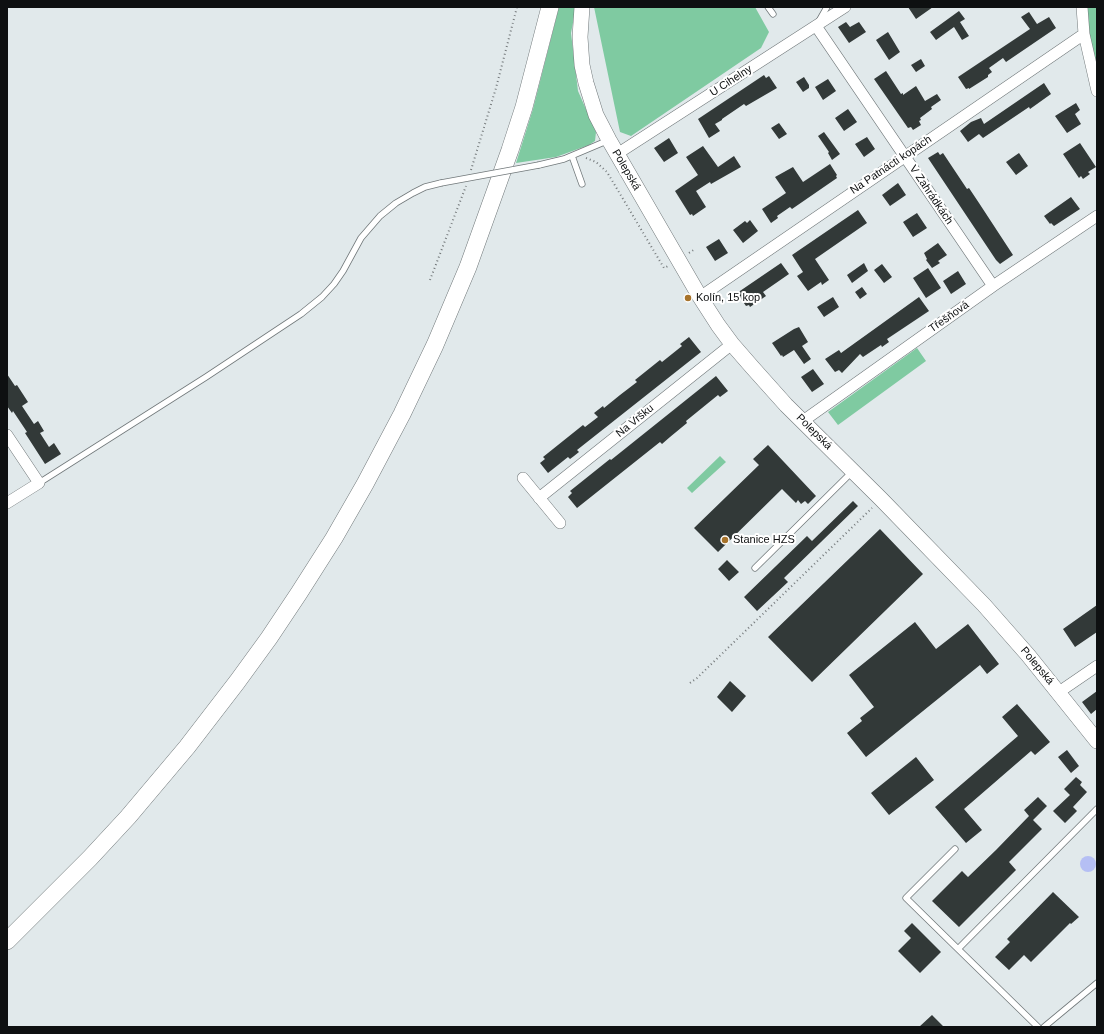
<!DOCTYPE html>
<html>
<head>
<meta charset="utf-8">
<style>
  body { margin:0 }
  #map { position:relative; width:1104px; height:1034px; overflow:hidden; background:#e1e9eb; font-family:Arial,sans-serif }
  canvas { display:block }
  .frame { position:absolute; inset:0; border:8px solid #0e1011; pointer-events:none }
</style>
</head>
<body>
<div id="map">
<canvas width="1104" height="1034"></canvas>
<div class="frame"></div>
</div>
<script>
const g = document.querySelector('canvas').getContext('2d');
g.lineJoin = 'round';
function fillPath(path, color) { g.fillStyle = color; g.fill(path, 'evenodd'); }
const poly = rows => new Path2D(rows.map(r => 'M' + r).join(''));
function stroke(path, color, width, dash) { g.strokeStyle = color; g.lineWidth = width; g.lineCap = dash ? 'butt' : 'round'; g.setLineDash(dash || []); g.stroke(path); }
function write(font, color, halo, rows, align = 'center') {
  g.font = font + ' Arial,sans-serif'; g.lineWidth = 4; g.setLineDash([]); g.textBaseline = 'middle'; g.strokeStyle = halo; g.fillStyle = color; for (const [text, x, y, turn = 0] of rows) {
    g.save(); g.translate(x, y); g.rotate((+turn || 0) * Math.PI / 180); g.textAlign = isNaN(turn) ? turn : align; if (halo) g.strokeText(text, 0, 0); g.fillText(text, 0, 0); g.restore();
  }
}
fillPath(poly([
  [559,7,576,7,571,33,578,91,596,132,595,141,589,145,556,157,516,163,533,109],
  [594,7,755,7,769,32,761,48,631,136,620,132],
  [1087,7,1097,7,1097,76,1086,37],
  [917,348,926,361,838,425,828,412],
  [720,456,726,462,692,493,687,488]
]), '#7fcaa1');
fillPath(poly([
  '1080 864a8 8 0 1 1 16 0a8 8 0 1 1-16 0Z'
]), '#b5bff4');
fillPath(poly([
  [908,7,933,7,916,19],
  [959,11,965,19,960,22,969,36,962,40,954,27,936,40,930,32],
  [1029,12,1037,24,1049,17,1056,28,1006,62,1003,58,989,68,992,72,988,75,988,77,969,89,969,88,966,89,958,77,1030,29,1021,17],
  [846,22,850,27,859,22,866,32,849,43,838,27],
  [888,32,900,52,889,60,876,40],
  [921,59,925,66,916,72,911,65],
  [886,71,901,94,903,93,903,95,916,86,925,101,937,94,941,100,931,107,932,109,920,118,921,120,919,121,921,125,913,130,911,127,908,128,874,79],
  [764,75,766,78,769,76,777,88,746,106,744,104,722,119,722,120,715,124,720,131,709,138,698,119],
  [804,77,809,85,809,88,803,92,796,82],
  [828,79,836,91,823,100,815,87],
  [1044,83,1051,94,1030,109,1029,107,983,138,979,134,968,142,960,131,971,122,981,118,984,124],
  [1076,103,1080,110,1075,114,1081,124,1067,133,1055,116],
  [848,109,857,122,844,131,835,118],
  [779,123,787,134,779,139,771,128],
  [824,132,840,154,832,160,828,153,829,152,818,136],
  [867,137,875,149,864,157,855,144],
  [669,138,678,153,664,162,654,148],
  [1080,143,1096,167,1088,172,1090,174,1083,179,1081,176,1079,178,1063,154],
  [703,146,718,167,734,156,741,167,711,184,710,182,696,191,706,207,693,216,692,214,690,215,675,191,698,175,686,157],
  [938,152,940,155,943,153,967,189,969,188,979,203,1013,255,1000,264,996,260,928,158],
  [1019,153,1028,166,1016,175,1006,162],
  [830,164,837,175,836,176,837,178,792,209,790,207,777,216,778,218,771,223,762,209,786,193,775,177,793,167,803,182],
  [898,183,906,195,890,206,882,195],
  [1071,197,1080,209,1054,226,1051,223,1050,224,1044,216],
  [858,210,867,223,815,259,829,280,822,285,821,282,808,291,797,276,803,272,792,255],
  [917,213,927,228,913,237,903,222],
  [750,220,758,231,743,243,733,230,745,221,747,223],
  [719,239,728,253,715,261,706,247],
  [938,243,947,255,938,261,940,263,932,268,926,260,927,259,924,253],
  [781,263,789,274,763,292,766,296,750,307,749,305,746,306,737,293],
  [864,263,868,271,852,283,847,275],
  [882,264,892,277,884,283,874,270],
  [928,268,941,288,926,298,913,278],
  [958,271,966,284,951,294,943,281],
  [862,287,867,294,860,299,855,292],
  [833,297,839,307,824,317,817,307],
  [919,297,929,311,887,339,889,342,882,347,881,345,863,357,860,354,842,373,839,370,835,372,825,359,839,350,841,353],
  [799,327,808,342,802,346,811,359,804,364,794,350,783,357,782,355,781,356,772,343,794,329],
  [689,337,701,352,577,450,579,452,574,456,570,459,568,457,548,473,540,463,545,459,543,457,583,425,585,427,598,417,594,413,603,406,604,408,620,395,637,382,635,380,660,360,662,362,682,346,680,344],
  [813,369,824,384,812,392,801,377],
  [7,374,15,386,17,385,28,402,22,406,34,424,38,421,44,431,40,433,49,447,54,443,61,454,45,464,25,433,27,432,13,411,12,413,7,406],
  [716,376,728,391,720,397,718,395,686,421,687,423,670,437,662,444,660,442,577,508,568,497,572,493,570,491,610,459,611,460],
  [768,445,816,496,808,504,805,501,801,504,798,500,796,503,782,489,718,552,694,528,759,465,753,459],
  [853,501,858,506,784,578,788,582,757,611,744,597,807,536,812,541],
  [880,529,923,574,812,682,768,637],
  [727,560,739,572,729,581,718,569],
  [1097,605,1097,632,1075,647,1063,629],
  [915,622,936,649,968,624,999,664,987,674,980,665,866,757,847,733,862,721,860,718,874,707,849,675],
  [730,681,746,696,732,712,717,697],
  [1097,691,1097,709,1091,714,1082,702],
  [1017,704,1050,742,1035,755,1031,751,964,809,982,830,966,843,935,807,1018,736,1002,717],
  [1067,750,1079,766,1071,773,1058,757],
  [916,757,934,780,889,815,871,793],
  [1076,777,1082,782,1080,785,1087,792,1073,807,1077,811,1065,823,1053,811,1070,795,1064,789],
  [1038,797,1047,806,1033,820,1042,829,1009,862,1016,870,959,927,932,901,962,871,968,877,996,850,1029,816,1024,810],
  [1053,892,1079,917,1071,924,1070,923,1031,962,1024,955,1009,970,995,957,1010,942,1007,939],
  [912,923,941,952,920,973,898,951,911,938,904,931],
  [932,1015,944,1027,919,1027]
]), '#323938');
const service = poly([
  [768,7,773,14],
  [819,21,827,7],
  [572,156,582,184],
  [539,165,564,159,609,140],
  [39,483,206,377,301,314,322,297,334,284,343,271,361,238,380,216,396,203,413,193,425,187,441,183],
  [755,568,853,471],
  [955,849,906,898,958,949,1097,809],
  [958,949,1038,1027],
  [1044,1027,1097,983]
]);
const minor = poly([
  [1082,7,1084,34,1097,91],
  [816,26,993,286],
  [617,154,845,7],
  [700,297,1084,34],
  [803,421,993,286,1097,216],
  [7,435,39,483,7,503],
  [523,478,560,523],
  [539,498,732,344],
  [1059,692,1097,666]
]);
const secondary = poly([
  [582,7,580,37,582,65,586,83,596,115,609,140,700,297,718,325,732,344,752,367,786,405,881,499,984,605,1028,655,1097,741]
]);
const primary = poly([
  [7,941,90,858,128,817,187,747,237,682,269,638,299,593,334,538,365,484,402,414,435,345,468,267,510,150,524,107,550,7]
]);
stroke(service, '#71787a', 7);
stroke(minor, '#71787a', 12);
stroke(secondary, '#71787a', 16);
stroke(primary, '#71787a', 18);
stroke(poly([
  [586,158,596,162,607,172,664,268,668,266],
  [471,170,496,88,517,7],
  [689,253,695,249],
  [430,280,466,186],
  [690,683,697,678,872,508]
]), '#757a7c', 2, [1, 3]);
stroke(service, '#fff', 5.5);
stroke(minor, '#fff', 11);
stroke(secondary, '#fff', 15);
stroke(primary, '#fff', 17);
const serviceBridge = poly([
  [441,183,539,165]
]);
stroke(serviceBridge, '#71787a', 7, []);
stroke(serviceBridge, '#fff', 5.5);
for (const [x, y, r, color] of [
  [688,298,4,"#a7732b"],
  [725,540,4,"#a7732b"]
]) { const dot = new Path2D(); dot.arc(x, y, r, 0, 2 * Math.PI); g.fillStyle = color; g.fill(dot); stroke(dot, '#fff', 1.5); }
write('11px', '#0e1011', '#fff', [
  ["U Cihelny",731,81,-33],
  ["Na Patnácti kopách",891,165,-34],
  ["Polepská",626,170,60],
  ["V Zahrádkách",931,195,56],
  ["Třešňová",949,317,-35],
  ["Na Vršku",635,421,-39],
  ["Polepská",814,432,45],
  ["Polepská",1037,666,50]
]);
write('11px', '#0e1011', '#fff', [
  ["Kolín, 15 kop",696,298],
  ["Stanice HZS",733,540]
], 'left');
</script>
</body>
</html>
